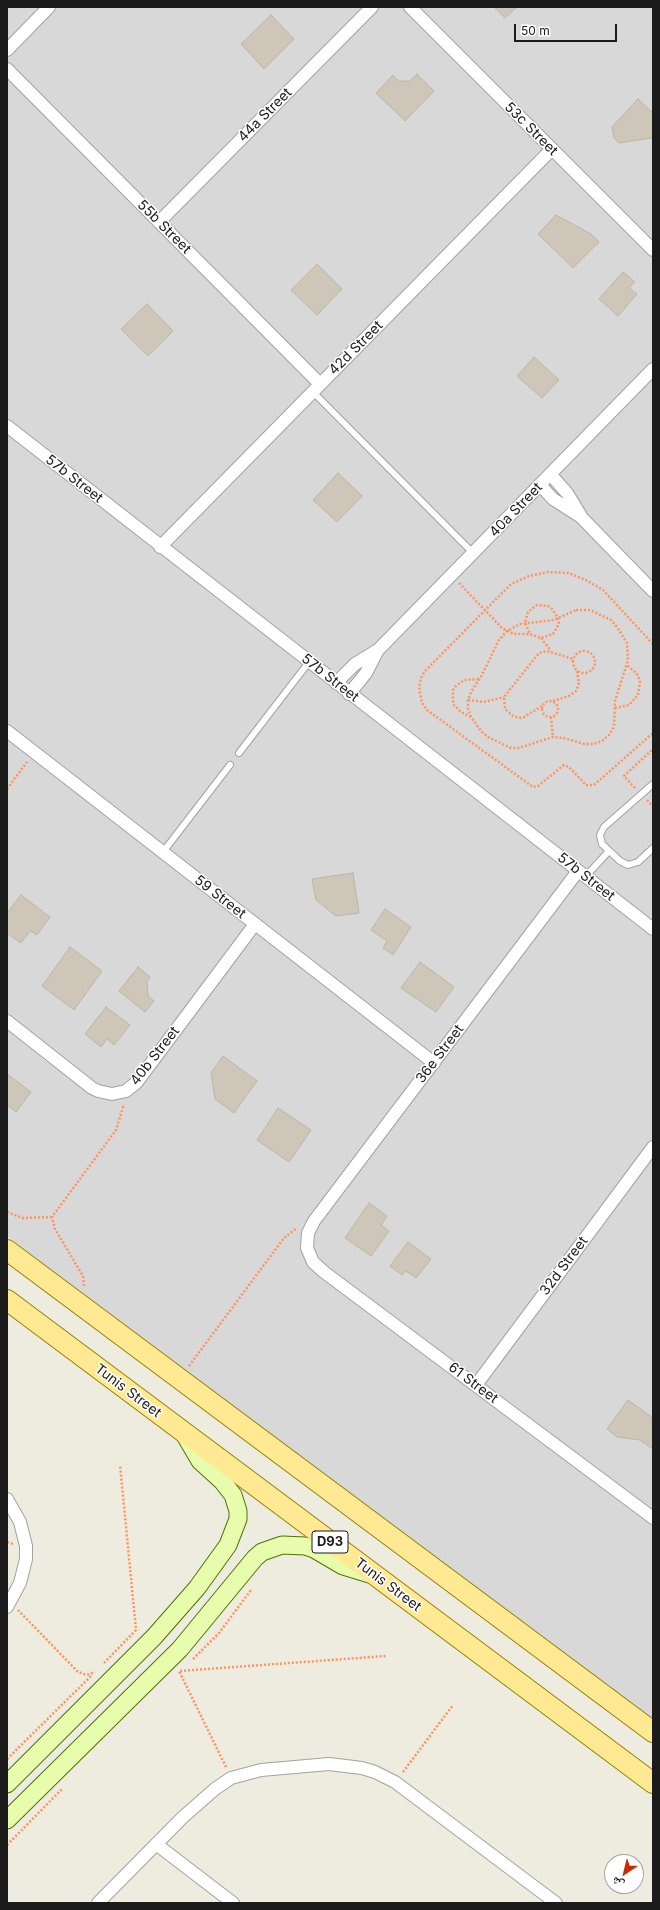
<!DOCTYPE html>
<html>
<head>
<meta charset="utf-8">
<style>
  body { margin:0 }
  #map { position:relative; width:660px; height:1910px; overflow:hidden; background:#eeecdf; font-family:Inter,"Noto Naskh Arabic",sans-serif }
  canvas { display:block }
  .frame { position:absolute; inset:0; border:8px solid #1b1b1b; pointer-events:none }
  .north { position:absolute; left:604px; top:1854px; width:40px; height:40px; box-sizing:border-box; background:#fff; border:1px solid #a4a4a4; border-radius:50%; rotate:215deg; font-size:11px; font-weight:700; line-height:16px; text-align:center; color:#1b1b1b }
  .north::after { content:''; display:block; margin:auto; width:14px; height:18px; background:#c62c00; clip-path:polygon(50% 0,100% 100%,50% 72%,0 100%) }
  .scale { position:absolute; left:514px; top:24px; width:103px; height:18px; box-sizing:border-box; border:2px solid #1b1b1b; border-top:0; padding-left:5px; font-size:12px; line-height:14px; white-space:nowrap; color:#1b1b1b; -webkit-text-stroke:3px #fff; paint-order:stroke }
</style>
</head>
<body>
<div id="map">
<canvas width="660" height="1910"></canvas>
<div class="frame"></div>
<div class="north">ش</div>
<div class="scale">50 m</div>
</div>
<script>
const g = document.querySelector('canvas').getContext('2d');
g.lineJoin = 'round';
function fillPath(path, color) { g.fillStyle = color; g.fill(path, 'evenodd'); }
const poly = rows => new Path2D(rows.map(r => 'M' + r).join(''));
function stroke(path, color, width, dash) { g.strokeStyle = color; g.lineWidth = width; g.lineCap = dash ? 'butt' : 'round'; g.setLineDash(dash || []); g.stroke(path); }
function write(font, color, halo, rows, align = 'center') {
  g.font = font + ' Inter,sans-serif'; g.lineWidth = 3; g.setLineDash([]); g.textBaseline = 'middle'; g.strokeStyle = halo; g.fillStyle = color; for (const [text, x, y, turn = 0] of rows) {
    g.save(); g.translate(x, y); g.rotate((+turn || 0) * Math.PI / 180); g.textAlign = isNaN(turn) ? turn : align; if (halo) g.strokeText(text, 0, 0); g.fillText(text, 0, 0); g.restore();
  }
}
fillPath(poly([
  [7,7,653,7,653,1720,7,1236]
]), '#d9d8d8');
const building = poly([
  [494,7,517,7,505,18,494,7],
  [271,15,294,39,264,69,241,44,271,15],
  [417,74,434,91,405,121,376,93,393,75,399,81,410,81,417,74],
  [638,99,653,113,653,136,651,138,619,143,614,138,612,127,638,99],
  [556,215,591,234,599,242,573,268,538,234,556,215],
  [317,264,342,289,317,315,291,290,317,264],
  [623,272,635,282,629,288,637,294,618,316,599,299,623,272],
  [147,304,173,331,148,356,121,329,147,304],
  [534,357,559,380,542,398,517,376,534,357],
  [338,473,362,496,337,522,313,500,338,473],
  [353,873,359,913,336,916,316,900,312,879,353,873],
  [21,895,50,917,37,935,30,931,21,943,7,933,7,913,21,895],
  [385,909,411,927,393,955,383,948,387,941,371,930,385,909],
  [70,947,102,971,74,1010,42,986,70,947],
  [420,962,454,987,436,1012,401,988,420,962],
  [138,967,150,977,147,981,148,996,154,1001,145,1012,119,991,138,967],
  [106,1007,130,1025,114,1045,107,1039,101,1047,85,1034,106,1007],
  [223,1056,257,1081,234,1113,215,1099,211,1073,223,1056],
  [7,1074,31,1092,16,1112,7,1105,7,1074],
  [278,1108,311,1130,289,1162,257,1140,278,1108],
  [369,1203,387,1216,381,1225,389,1231,371,1256,345,1238,369,1203],
  [408,1242,431,1259,416,1278,406,1271,402,1275,390,1266,408,1242],
  [628,1400,653,1418,653,1449,640,1440,617,1437,607,1429,628,1400]
]);
fillPath(building, '#cdc6b9');
stroke(building, '#c0b5a1', 1);
const lane = poly([
  [313,392,473,553],
  [239,753,309,662],
  [653,784,604,827,600,835,602,844,620,861,628,865,638,862,653,848],
  [163,852,230,765],
  [585,877,609,851]
]);
const street = poly([
  [410,7,653,250],
  [7,50,49,7],
  [7,69,320,384],
  [159,222,372,7],
  [7,426,653,929],
  [550,474,567,493,581,516],
  [540,485,553,499,581,517,653,591],
  [160,547,552,149],
  [336,683,355,664,378,650,653,369],
  [349,694,366,673,378,650],
  [7,731,434,1063],
  [578,871,314,1221,308,1233,307,1248,313,1262,324,1272,653,1518],
  [7,1021,92,1088,98,1091,112,1094,126,1091,137,1082,255,924],
  [476,1385,653,1147],
  [7,1499,20,1522,26,1546,26,1559,20,1583,7,1607],
  [156,1844,233,1903],
  [98,1903,183,1817,215,1789,231,1778,261,1770,329,1764,362,1768,375,1772,395,1782,556,1903]
]);
const secondary = poly([
  [7,1784,154,1637,197,1588,228,1545,238,1519,238,1511,233,1495,222,1481,200,1461,183,1432],
  [7,1820,180,1649,255,1558,262,1552,282,1545,305,1546,314,1549,343,1566,369,1574]
]);
const primary = poly([
  [7,1250,653,1732],
  [7,1300,653,1783]
]);
stroke(lane, '#a2a2a2', 8);
stroke(street, '#a2a2a2', 14);
stroke(secondary, '#4d7400', 19);
stroke(primary, '#928200', 22);
stroke(poly([
  [459,583,502,628,514,634,530,634,541,638,553,634,559,624,558,618,552,609,548,606,537,605,528,612,525,623,530,634],
  [576,610,590,610,611,620,617,627,627,643,628,660,615,701,614,727,609,735,602,741,594,744,584,744,564,738,553,737,519,748,511,748,488,737,481,731,471,717,468,709,468,700,471,692,482,675,499,640,507,631,520,624,554,620,576,610],
  [541,638,551,651],
  [653,644,603,590,586,580,568,573,548,572,529,576,511,584,425,671,421,678,419,687,422,703,427,710,533,787,538,786,564,765,569,767,586,785,594,785,653,733],
  '573 662a11 11 0 1 1 22 0a11 11 0 1 1-22 0Z',
  [468,700,484,702,504,697],
  '542 709a8 8 0 1 1 16 0a8 8 0 1 1-16 0Z',
  [553,701,569,696,576,691,579,683,577,671],
  [542,706,524,717,519,718,513,716,505,709,504,697,539,653,547,651,573,659],
  [615,708,629,705,638,695,640,681,637,674,627,665],
  [471,717,461,712,453,704,453,690,456,686,464,680,480,679],
  [551,717,553,737],
  [635,788,624,776,653,749],
  [7,789,27,762],
  [647,800,653,807],
  [7,1212,23,1218,52,1217],
  [84,1286,83,1276,55,1229,52,1217,116,1130,124,1104],
  [189,1366,284,1238,297,1228],
  [7,1542,13,1544],
  [18,1610,78,1672,87,1675,95,1672],
  [193,1659,219,1633,251,1590],
  [104,1663,136,1630,120,1465],
  [7,1759,92,1675],
  [226,1767,179,1671,386,1656],
  [403,1772,453,1705],
  [7,1845,63,1788]
]), '#ff935f', 2.5, [2, 2]);
stroke(lane, '#fff', 6);
stroke(street, '#fff', 12);
stroke(secondary, '#e7fdad', 17);
stroke(primary, '#ffe993', 20);
for (const [x, y, w] of [
  [330,1542,36]
]) { const box = new Path2D(); box.roundRect(x - w / 2, y - 11, w, 22, 3); g.fillStyle = '#fff'; g.fill(box); stroke(box, '#1b1b1b', 1); }
write('bold 13px', '#1b1b1b', null, [
  ["D93",330,1542]
]);
write('14px', '#1b1b1b', '#fff', [
  ["44a Street",265,115,-45],
  ["53c Street",531,129,45],
  ["55b Street",164,227,45],
  ["42d Street",356,348,-45],
  ["57b Street",74,479,38],
  ["40a Street",516,510,-46],
  ["57b Street",330,678,38],
  ["57b Street",586,877,38],
  ["59 Street",220,897,38],
  ["36e Street",440,1054,-53],
  ["40b Street",155,1056,-52],
  ["32d Street",564,1266,-53],
  ["61 Street",473,1383,37],
  ["Tunis Street",128,1391,37],
  ["Tunis Street",388,1585,37]
]);
</script>
</body>
</html>
